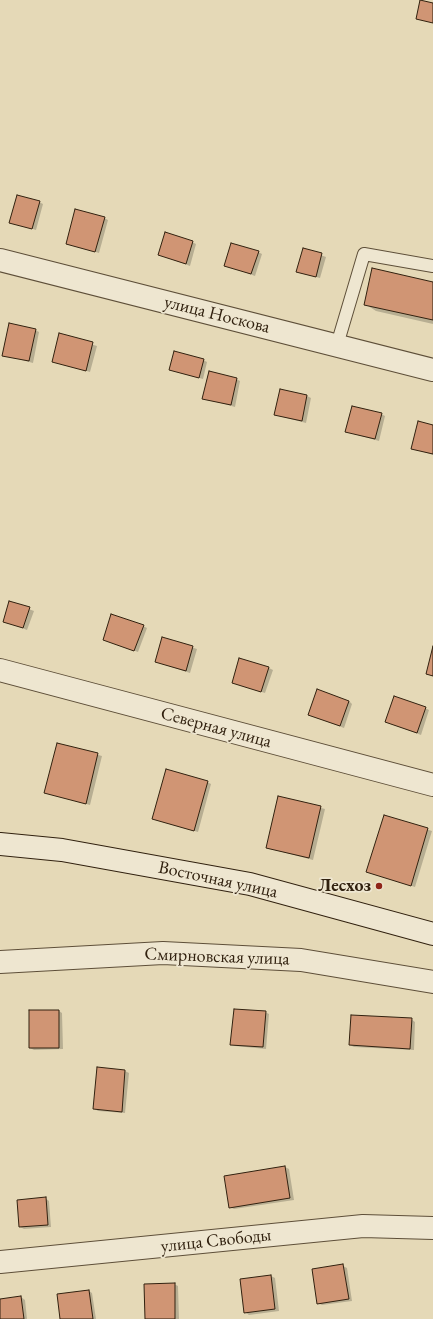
<!DOCTYPE html>
<html>
<head>
<meta charset="utf-8">
<style>
  body { margin:0 }
  canvas { display:block; background:#e5d9b7 }
</style>
</head>
<body>
<canvas width="433" height="1319"></canvas>
<script>
const g = document.querySelector('canvas').getContext('2d');
g.lineJoin = 'round';
function fillPath(path, color) { g.fillStyle = color; g.fill(path, 'evenodd'); }
const poly = rows => new Path2D(rows.map(r => 'M' + r).join(''));
function stroke(path, color, width, dash) { g.strokeStyle = color; g.lineWidth = width; g.lineCap = dash ? 'butt' : 'round'; g.setLineDash(dash || []); g.stroke(path); }
function write(font, color, halo, rows, align = 'center') {
  g.font = font + ' "EB Garamond",serif'; g.lineWidth = 3.5; g.setLineDash([]); g.textBaseline = 'middle'; g.strokeStyle = halo; g.fillStyle = color; for (const [text, x, y, turn = 0] of rows) {
    g.save(); g.translate(x, y); g.rotate((+turn || 0) * Math.PI / 180); g.textAlign = isNaN(turn) ? turn : align; if (halo) g.strokeText(text, 0, 0); g.fillText(text, 0, 0); g.restore();
  }
}
fillPath(poly([
  [39,202,43,204,36,230,10,222],
  [104,218,108,220,99,253,67,243],
  [192,242,196,244,190,266,160,255],
  [304,249,326,257,320,278,301,273],
  [258,252,262,254,255,276,225,265],
  [433,283,433,324,376,311,365,304],
  [35,330,39,332,33,363,3,355],
  [60,335,97,346,90,372,53,361],
  [203,360,207,362,203,379,170,370],
  [236,379,240,381,235,407,203,398],
  [307,396,311,398,306,423,275,415],
  [381,414,385,416,379,441,347,432],
  [433,426,433,455,412,448],
  [10,602,34,611,27,630,4,621],
  [143,626,147,628,138,652,108,641],
  [163,638,197,649,190,673,156,662],
  [269,668,273,670,265,693,233,683],
  [349,701,352,704,344,728,309,715],
  [425,708,429,710,421,735,386,722],
  [57,744,102,756,90,805,45,793],
  [207,782,211,784,198,832,153,819],
  [279,797,325,809,313,860,267,848],
  [384,816,432,831,415,887,367,872],
  [59,1011,62,1013,63,1049,34,1050,30,1048],
  [265,1012,269,1014,266,1049,235,1046,232,1044],
  [411,1019,415,1022,414,1050,354,1047,350,1045],
  [125,1071,129,1073,125,1113,98,1111,95,1109],
  [285,1167,289,1169,294,1200,234,1209,230,1207],
  [45,1198,49,1201,51,1227,24,1229,20,1227],
  [343,1266,347,1268,352,1301,322,1305,318,1303],
  [271,1276,275,1278,279,1311,249,1315,245,1312],
  [174,1284,178,1286,179,1319,146,1319],
  [89,1291,92,1293,96,1319,61,1319],
  [21,1297,25,1300,27,1319,0,1319,0,1300]
]), '#0003');
const building = poly([
  [420,0,433,3,433,23,416,19,420,0],
  [17,195,40,201,32,229,9,223,17,195],
  [75,209,105,217,95,252,66,244,75,209],
  [165,232,193,241,186,264,158,255,165,232],
  [231,243,259,251,251,274,224,266,231,243],
  [303,248,322,253,316,277,296,272,303,248],
  [372,268,433,282,433,320,364,305,372,268],
  [9,323,36,329,29,361,2,356,9,323],
  [59,333,93,342,86,371,52,362,59,333],
  [174,351,204,359,199,378,169,370,174,351],
  [209,371,237,378,231,405,202,399,209,371],
  [280,389,307,395,302,421,274,415,280,389],
  [352,406,382,413,375,439,345,432,352,406],
  [418,421,433,425,433,454,411,449,418,421],
  [9,601,30,607,23,628,3,622,9,601],
  [111,614,144,625,134,651,103,640,111,614],
  [162,637,193,646,186,671,155,662,162,637],
  [433,646,433,676,426,674,433,646],
  [239,658,269,667,261,692,232,683,239,658],
  [317,689,349,701,340,726,308,715,317,689],
  [394,696,426,707,417,733,385,722,394,696],
  [57,743,98,753,86,804,44,793,57,743],
  [166,769,208,781,194,831,152,819,166,769],
  [278,796,321,806,309,858,266,848,278,796],
  [384,815,428,828,411,886,366,872,384,815],
  [234,1009,266,1011,263,1047,230,1045,234,1009],
  [29,1010,59,1010,59,1048,29,1048,29,1010],
  [351,1015,412,1018,410,1049,349,1045,351,1015],
  [97,1067,125,1070,122,1112,93,1109,97,1067],
  [285,1166,290,1198,229,1208,224,1176,285,1166],
  [46,1197,48,1225,19,1227,17,1200,46,1197],
  [343,1264,349,1299,317,1304,312,1269,343,1264],
  [271,1275,275,1309,244,1313,240,1279,271,1275],
  [175,1283,175,1319,145,1319,144,1284,175,1283],
  [89,1290,93,1319,60,1319,57,1294,89,1290],
  [21,1296,24,1319,0,1319,0,1299,21,1296]
]);
fillPath(building, '#d09574');
stroke(building, '#31210f', 1);
const service = poly([
  [337,345,364,254,433,266]
]);
const minor = poly([
  [0,260,433,370],
  [0,670,433,785],
  [0,962,163,953,301,960,433,982],
  [0,1262,363,1226,433,1228]
]);
const secondary = poly([
  [0,844,62,850,250,884,433,934]
]);
stroke(service, '#5e4f39', 14);
stroke(minor, '#5e4f39', 24);
stroke(secondary, '#31210f', 24);
stroke(service, '#eee6d0', 12);
stroke(minor, '#eee6d0', 22);
stroke(secondary, '#eee6d0', 22);
for (const [x, y, r, color] of [
  [379,886,4,"#8f2418"]
]) { const dot = new Path2D(); dot.arc(x, y, r, 0, 2 * Math.PI); g.fillStyle = color; g.fill(dot); stroke(dot, '#eee6d0', 1.5); }
write('18px', '#31210f', '#eee6d0', [
  ["улица Носкова",217,315,14],
  ["Северная улица",216,728,15],
  ["Восточная улица",218,880,12],
  ["Смирновская улица",217,957,2],
  ["улица Свободы",216,1241,-6]
]);
write('bold 18px', '#31210f', '#eee6d0', [
  ["Лесхоз",371,886]
], 'right');
</script>
</body>
</html>
